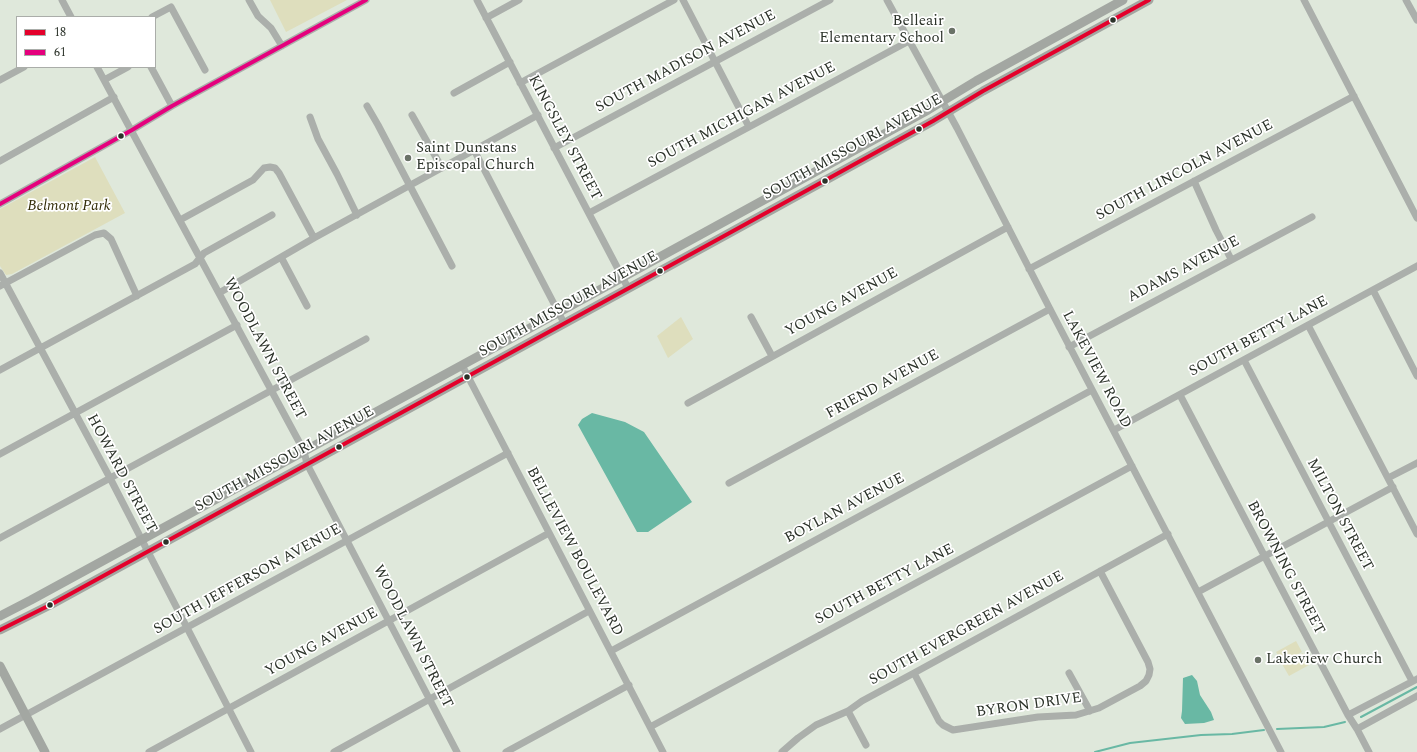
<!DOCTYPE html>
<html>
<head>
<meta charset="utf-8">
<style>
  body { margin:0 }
  #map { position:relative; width:1417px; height:752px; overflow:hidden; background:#dfe8db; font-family:Spectral,serif }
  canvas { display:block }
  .legend { position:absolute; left:16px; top:16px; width:140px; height:52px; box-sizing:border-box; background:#fff; border:1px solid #aaada9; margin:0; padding:5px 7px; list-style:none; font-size:12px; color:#2b3229 }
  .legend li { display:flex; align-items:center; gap:8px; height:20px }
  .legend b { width:20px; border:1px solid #aaada9 }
</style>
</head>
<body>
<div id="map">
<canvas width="1417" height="752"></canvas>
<ul class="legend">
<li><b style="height:5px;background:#e4002b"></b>18</li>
<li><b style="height:5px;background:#e5007d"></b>61</li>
</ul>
</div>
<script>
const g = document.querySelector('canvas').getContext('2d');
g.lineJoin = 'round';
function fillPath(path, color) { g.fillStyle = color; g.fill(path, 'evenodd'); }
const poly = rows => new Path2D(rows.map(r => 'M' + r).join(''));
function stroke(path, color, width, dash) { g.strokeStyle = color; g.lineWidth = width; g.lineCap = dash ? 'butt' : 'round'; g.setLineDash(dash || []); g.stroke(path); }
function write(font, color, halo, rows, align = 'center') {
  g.font = font + ' Spectral,serif'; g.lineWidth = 3.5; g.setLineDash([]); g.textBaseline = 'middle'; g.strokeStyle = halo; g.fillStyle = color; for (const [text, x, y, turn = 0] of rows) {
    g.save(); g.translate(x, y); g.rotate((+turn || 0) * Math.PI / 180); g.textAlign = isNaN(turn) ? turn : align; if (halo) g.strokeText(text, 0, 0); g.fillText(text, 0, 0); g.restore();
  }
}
fillPath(poly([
  [270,0,347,0,286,32],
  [95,157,125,213,12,274,6,275,0,266,0,209],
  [681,317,693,339,668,358,657,336],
  [1296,641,1302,652,1282,663,1276,652],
  [1303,653,1309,665,1289,676,1282,664]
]), '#dedebd');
fillPath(poly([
  [592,413,625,422,644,432,692,502,648,532,637,532,578,425,582,419],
  [1192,675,1197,681,1200,695,1211,712,1214,720,1204,723,1185,724,1181,718,1182,711,1183,678]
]), '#69b8a4');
stroke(poly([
  [1361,717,1417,687],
  [1277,729,1324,727,1345,722],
  [1095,752,1130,743,1201,735,1232,734,1264,730]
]), '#69b8a4', 2);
stroke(poly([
  [62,0,71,17],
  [249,0,258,16,271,28,282,46],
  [477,0,628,288],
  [683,0,749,127],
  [887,0,957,128,1050,309,1281,752],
  [1304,0,1417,218],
  [1406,0,1417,20],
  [152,17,171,7,205,70],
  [486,18,519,0],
  [97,67,304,451,307,464,457,752],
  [151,67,172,106],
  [0,80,24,67],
  [104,80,128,67],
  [520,83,674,0],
  [454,93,510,62],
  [367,106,378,125,452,266],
  [412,115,442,168],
  [310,117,318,139,337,174,357,215],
  [554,148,830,0],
  [474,150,564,323],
  [0,161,114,97],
  [1194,181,1216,230,1231,259],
  [0,204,132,130,172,106,366,0],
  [589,213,909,41],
  [180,220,253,180,264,168,270,167,275,168,279,173,314,238],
  [281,257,307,306],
  [1029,269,1354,96],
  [0,273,110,478,251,752],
  [0,286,95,235,104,233,111,239,137,296],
  [1373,290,1417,376],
  [219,293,314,238,538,115],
  [751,317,772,356],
  [1308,325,1417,534],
  [1069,347,1312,217],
  [1244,360,1412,681],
  [462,365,663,752],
  [0,370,195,264,204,253,272,215],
  [1180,395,1298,620,1348,715,1357,729,1369,752],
  [688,403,1008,227],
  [1114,430,1417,266],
  [0,454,237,325],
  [1388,478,1417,463],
  [729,483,1050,309],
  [0,538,366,339],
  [1198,592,1393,487],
  [611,651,1092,390],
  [914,673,939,721,943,725,953,730,1038,717,1076,715,1099,708,1140,686,1146,681,1149,675,1150,669,1148,662,1100,571],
  [1069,673,1090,711],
  [848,711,866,745],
  [1348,715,1417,679],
  [650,727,1132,466],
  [0,729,508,453],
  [1357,729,1417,696],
  [149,752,549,533],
  [334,752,589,611],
  [506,752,629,685],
  [782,752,798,738,816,725,848,711,862,701,914,673,1168,534]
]), '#abafab', 7);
stroke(poly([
  [0,616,31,600,521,333,928,110,976,81,1123,0],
  [0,630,52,604,724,236,933,121,983,91,1149,0],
  [0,666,45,752]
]), '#a3a7a2', 9);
stroke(poly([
  [0,630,52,604,724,236,933,121,983,91,1149,0]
]), '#e4002b', 4);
stroke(poly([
  [0,204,132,130,172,106,366,0]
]), '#e5007d', 4);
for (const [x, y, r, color] of [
  [1113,20,3.5,"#2b3229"],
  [952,31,4,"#6a7267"],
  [919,129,3.5,"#2b3229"],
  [121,136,3.5,"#2b3229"],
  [408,158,4,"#6a7267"],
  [825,181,3.5,"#2b3229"],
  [660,271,3.5,"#2b3229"],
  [467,377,3.5,"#2b3229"],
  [339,447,3.5,"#2b3229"],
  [166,542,3.5,"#2b3229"],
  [50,605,3.5,"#2b3229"],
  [1258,660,4,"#6a7267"]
]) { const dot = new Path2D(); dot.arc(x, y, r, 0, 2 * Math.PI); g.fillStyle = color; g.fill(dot); stroke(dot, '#fff', 1.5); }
write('15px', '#2b3229', '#fff', [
  ["Belleair",944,22,"right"],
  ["Elementary School",944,39,"right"],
  ["Saint Dunstans",416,149],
  ["Episcopal Church",416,166],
  ["Lakeview Church",1266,660]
], 'left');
write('15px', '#2b3229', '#fff', [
  ["SOUTH MADISON AVENUE",686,62,-28],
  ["SOUTH MICHIGAN AVENUE",742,116,-28],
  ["KINGSLEY STREET",564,138,62],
  ["SOUTH MISSOURI AVENUE",853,148,-29],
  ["SOUTH LINCOLN AVENUE",1185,171,-28],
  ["ADAMS AVENUE",1184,270,-28],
  ["YOUNG AVENUE",842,303,-29],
  ["SOUTH MISSOURI AVENUE",569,305,-29],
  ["SOUTH BETTY LANE",1259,337,-28],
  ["WOODLAWN STREET",264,349,62],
  ["LAKEVIEW ROAD",1096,370,62],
  ["FRIEND AVENUE",883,385,-29],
  ["SOUTH MISSOURI AVENUE",285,460,-29],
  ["HOWARD STREET",121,474,62],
  ["BOYLAN AVENUE",845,509,-28],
  ["MILTON STREET",1339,515,62],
  ["BELLEVIEW BOULEVARD",574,552,62],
  ["BROWNING STREET",1285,568,62],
  ["SOUTH JEFFERSON AVENUE",248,580,-29],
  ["SOUTH BETTY LANE",885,585,-28],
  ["SOUTH EVERGREEN AVENUE",967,629,-29],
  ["WOODLAWN STREET",412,637,63],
  ["YOUNG AVENUE",322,643,-29],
  ["BYRON DRIVE",1029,706,-8]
]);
write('italic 15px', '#332d08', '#fff', [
  ["Belmont Park",69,207]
]);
</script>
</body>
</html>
